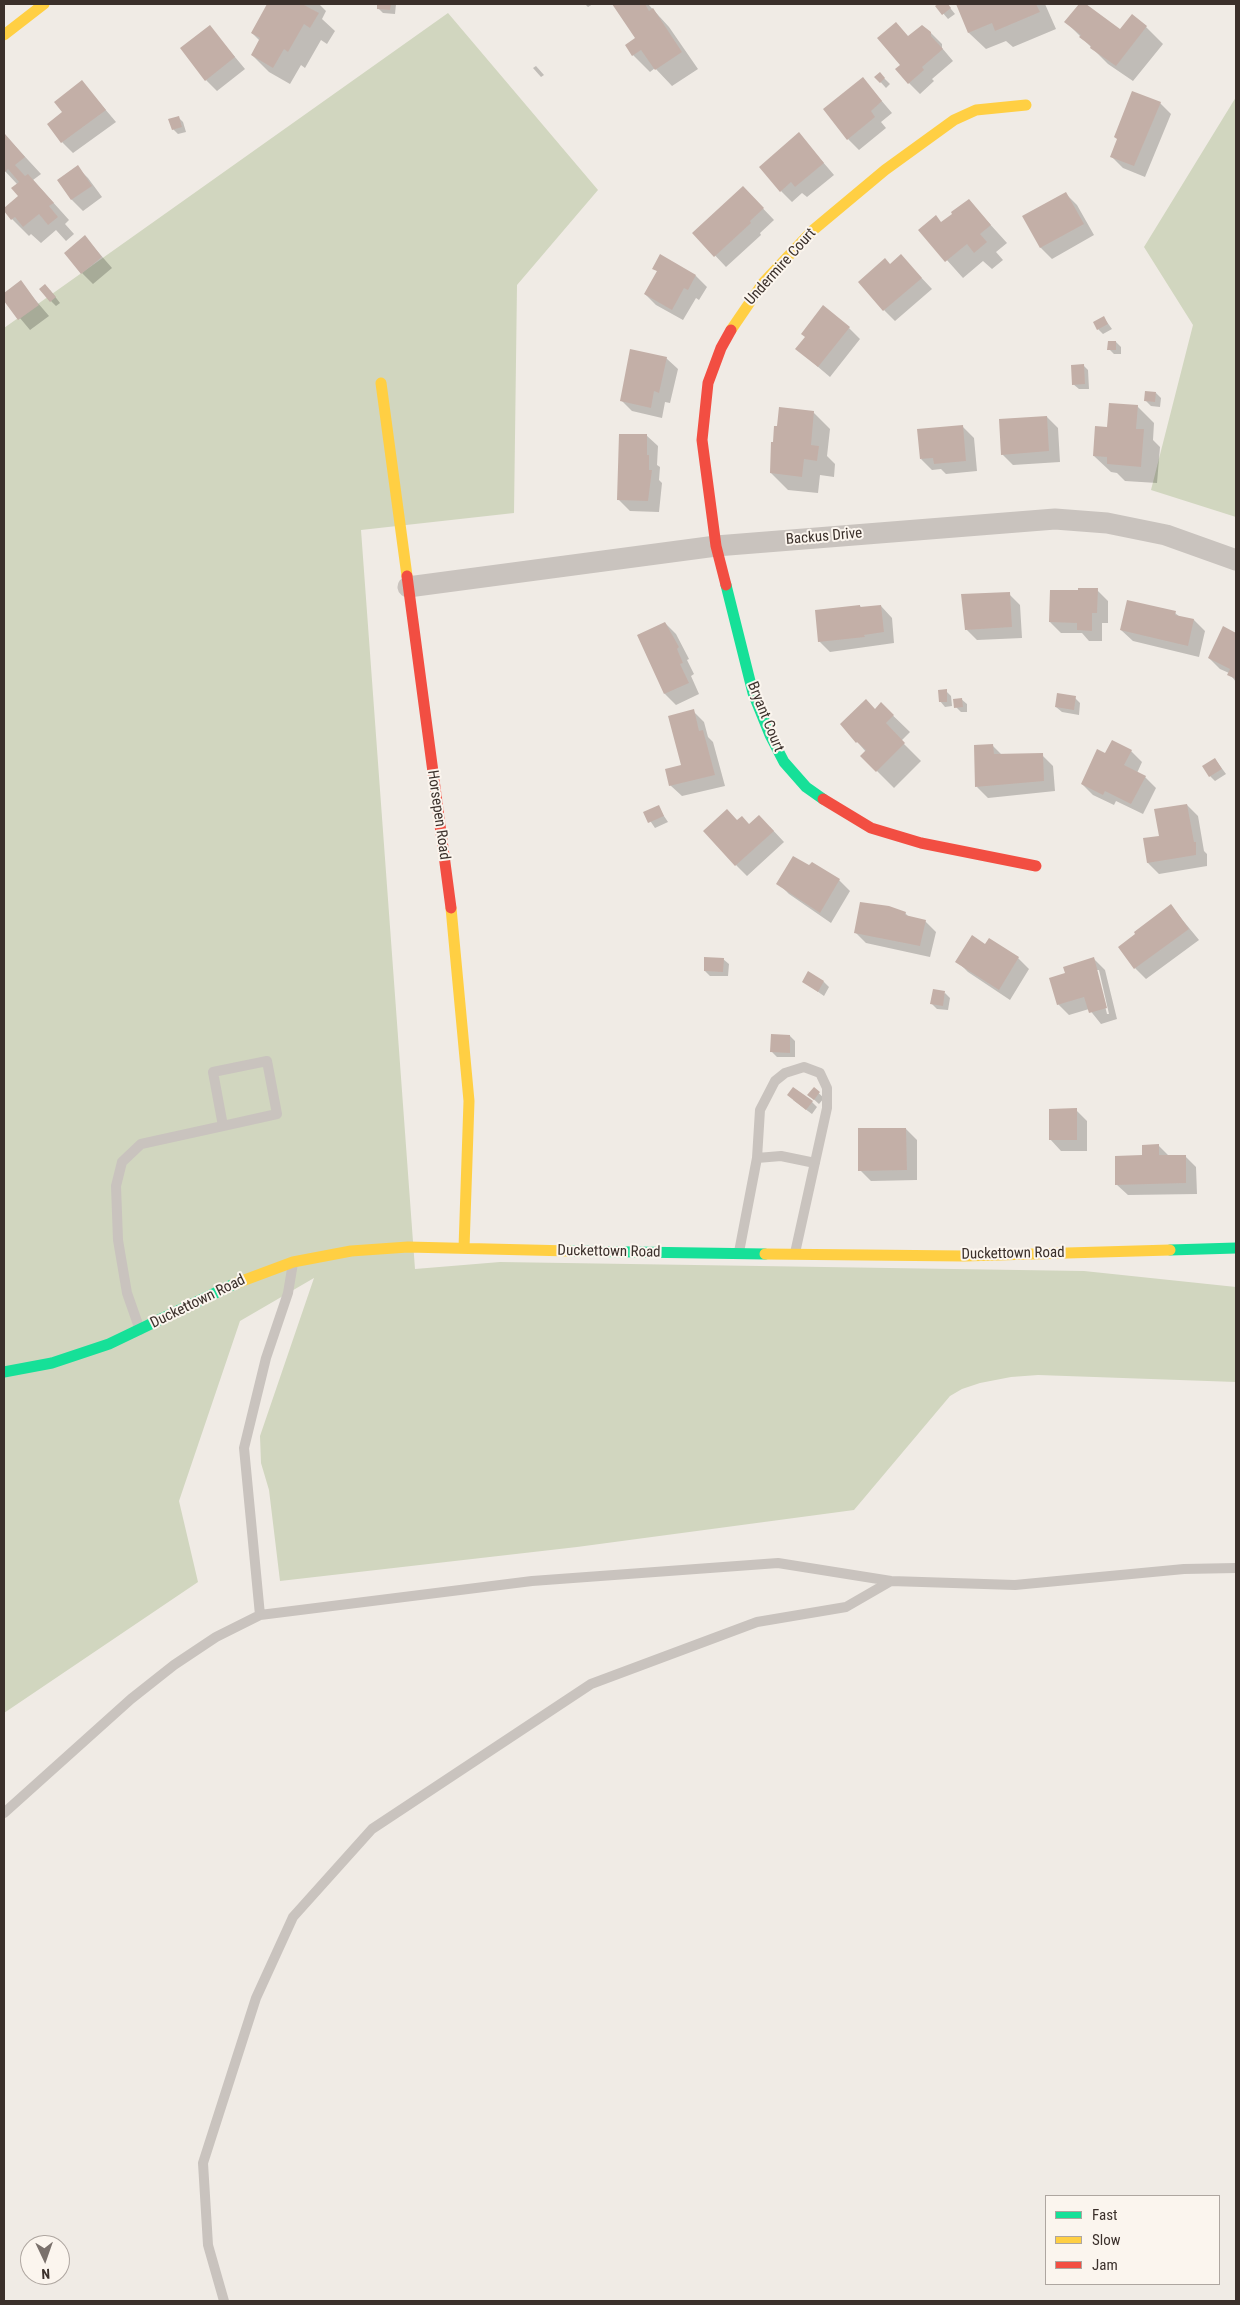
<!DOCTYPE html>
<html>
<head>
<meta charset="utf-8">
<style>
  body { margin:0 }
  #map { position:relative; width:1240px; height:2305px; overflow:hidden; background:#f0ebe5; font-family:"Roboto Condensed",sans-serif }
  canvas { display:block }
  .frame { position:absolute; inset:0; border:5px solid #3b302b; pointer-events:none }
  .legend { position:absolute; left:1045px; top:2195px; width:175px; height:90px; box-sizing:border-box; background:#fbf5ee; border:1px solid #aea6a0; margin:0; padding:6px 9px; list-style:none; font-size:15px; color:#3b302b }
  .legend li { display:flex; align-items:center; gap:10px; height:25px }
  .legend b { width:25px; border:1px solid #aea6a0 }
  .north { position:absolute; left:20px; top:2235px; width:50px; height:50px; box-sizing:border-box; background:#fbf5ee; border:1px solid #aea6a0; border-radius:50%; rotate:177deg; font-size:14px; font-weight:700; line-height:20px; text-align:center; color:#3b302b }
  .north::after { content:''; display:block; margin:auto; width:18px; height:22px; background:#7a716c; clip-path:polygon(50% 0,100% 100%,50% 72%,0 100%) }
</style>
</head>
<body>
<div id="map">
<canvas width="1240" height="2305"></canvas>
<div class="frame"></div>
<ul class="legend">
<li><b style="height:6px;background:#16e098"></b>Fast</li>
<li><b style="height:6px;background:#ffcf43"></b>Slow</li>
<li><b style="height:6px;background:#f24e42"></b>Jam</li>
</ul>
<div class="north">N</div>
</div>
<script>
const g = document.querySelector('canvas').getContext('2d');
g.lineJoin = 'round';
function fillPath(path, color) { g.fillStyle = color; g.fill(path, 'evenodd'); }
const poly = rows => new Path2D(rows.map(r => 'M' + r).join(''));
function stroke(path, color, width, dash) { g.strokeStyle = color; g.lineWidth = width; g.lineCap = dash ? 'butt' : 'round'; g.setLineDash(dash || []); g.stroke(path); }
function write(font, color, halo, rows, align = 'center') {
  g.font = font + ' "Roboto Condensed",sans-serif'; g.lineWidth = 4; g.setLineDash([]); g.textBaseline = 'middle'; g.strokeStyle = halo; g.fillStyle = color; for (const [text, x, y, turn = 0] of rows) {
    g.save(); g.translate(x, y); g.rotate((+turn || 0) * Math.PI / 180); g.textAlign = isNaN(turn) ? turn : align; if (halo) g.strokeText(text, 0, 0); g.fillText(text, 0, 0); g.restore();
  }
}
fillPath(poly([
  [448,13,598,190,517,285,514,513,361,530,415,1269,500,1262,1084,1271,1236,1287,1236,1382,1038,1375,1011,1377,980,1383,962,1389,950,1396,854,1510,577,1547,280,1581,269,1490,261,1463,260,1436,314,1278,240,1321,179,1501,198,1582,4,1713,4,328],
  [1236,97,1236,517,1151,490,1193,325,1144,247]
]), '#d1d6bf');
fillPath(poly([
  [268,4,319,4,326,11,322,19,335,31,327,44,321,40,305,68,301,65,290,84,269,72,252,55,260,41,252,33],
  [378,4,396,4,395,14,383,13,378,8],
  [585,4,593,4,588,7],
  [614,4,648,4,669,27,698,69,672,86,655,68,650,72,633,55,637,38],
  [940,4,947,4,955,14,948,19,937,6],
  [957,4,1045,4,1056,29,1013,47,1006,41,986,49,969,33],
  [1081,4,1084,4,1120,31,1146,27,1163,44,1133,81,1108,64,1066,22],
  [210,27,245,69,217,91,206,80],
  [931,33,942,44,942,48,953,61,932,79,934,81,920,94,909,83,909,37],
  [536,66,544,75,541,77,533,68],
  [880,74,890,84,886,88,876,77],
  [863,79,892,113,881,122,886,128,859,150,848,139],
  [82,82,116,122,73,153,62,142],
  [1160,103,1171,114,1145,177,1123,168,1112,157],
  [178,117,183,122,186,132,178,134,173,129],
  [799,134,834,175,807,197,802,193,792,202,781,191],
  [5,135,41,174,33,180,69,220,65,224,74,234,66,241,56,230,41,243,31,234,29,236,12,219,19,196,17,184,4,170],
  [77,167,88,178,102,197,83,211,72,200,58,180],
  [1066,194,1077,205,1094,235,1052,259,1041,248,1024,217],
  [754,199,774,220,760,233,761,235,726,267,694,233],
  [969,201,1007,243,996,252,1003,260,992,269,983,261,963,278,920,230,942,223],
  [85,237,112,268,93,284,82,273],
  [901,256,932,289,895,321,884,310],
  [654,268,696,276,707,287,699,300,696,298,683,320,656,305,645,294,658,272],
  [20,282,49,316,30,330,4,299,4,295],
  [50,290,60,303,56,306,51,301],
  [1104,318,1112,329,1103,334,1098,329],
  [849,328,860,339,830,377,797,349],
  [1116,342,1121,347,1121,354,1114,354,1109,349],
  [666,358,678,369,670,403,665,402,662,418,632,411,621,400],
  [1083,365,1088,370,1089,389,1079,389,1073,384],
  [1156,393,1161,398,1160,407,1151,406,1146,401],
  [1137,406,1154,423,1153,440,1160,447,1157,483,1125,481,1117,473,1111,472,1094,456],
  [813,412,830,429,827,456,835,464,834,477,820,475,818,493,788,490,771,473],
  [1047,417,1058,428,1060,462,1013,465,1002,454],
  [963,427,974,438,977,471,946,474,941,469,932,470,921,459],
  [646,435,658,446,657,465,660,467,659,480,662,483,659,512,630,511,619,500],
  [1097,590,1108,601,1108,623,1102,623,1102,641,1089,641,1082,633,1061,633,1050,622],
  [1009,594,1020,605,1022,638,977,640,966,629],
  [860,606,862,608,881,606,892,618,894,643,830,652,819,641],
  [1175,613,1180,617,1194,620,1205,631,1199,657,1133,641,1121,630],
  [665,623,676,634,689,659,687,660,694,674,691,676,699,694,676,705,665,694],
  [1224,628,1236,634,1236,682,1229,673,1220,669,1209,658],
  [946,691,951,696,952,706,945,707,940,701],
  [1075,698,1080,703,1079,715,1062,712,1056,707],
  [961,699,967,704,967,712,961,712,956,707],
  [881,704,910,732,901,741,921,761,894,788,862,756,866,752,842,724,875,710],
  [693,711,704,722,708,737,713,742,725,786,682,796,670,785,682,766],
  [992,745,1002,755,1042,755,1053,766,1055,791,988,798,977,787],
  [1131,751,1142,762,1137,773,1145,777,1156,788,1143,814,1116,801,1114,805,1093,795,1082,784,1106,755],
  [1215,759,1226,774,1215,781,1210,776],
  [1187,805,1198,816,1204,851,1207,854,1207,866,1159,874,1148,863,1145,839,1160,837],
  [658,807,668,822,655,828,645,813],
  [738,822,749,826,770,827,784,842,747,876,736,865],
  [812,864,839,880,850,891,831,923,789,894,778,883,809,867],
  [1171,906,1199,940,1146,979,1135,968],
  [905,913,909,917,925,921,936,932,930,957,866,943,855,932],
  [986,945,1018,958,1029,969,1010,1000,968,972,957,961],
  [723,959,729,964,728,976,710,976,705,971],
  [1094,959,1105,970,1117,1019,1101,1024,1089,1009,1069,1015,1058,1004,1066,974],
  [1096,970,1099,970,1109,1014,1107,1014],
  [804,982,824,982,829,987,824,996],
  [945,993,950,998,948,1010,937,1009,932,1004],
  [790,1036,795,1041,795,1057,777,1057,772,1052],
  [814,1089,824,1098,819,1104,809,1095],
  [793,1100,812,1102,817,1107,812,1114],
  [1076,1110,1087,1121,1087,1151,1061,1151,1050,1139],
  [906,1129,917,1140,917,1180,871,1181,860,1170],
  [1158,1145,1169,1156,1185,1156,1196,1167,1197,1194,1128,1195,1116,1184,1144,1156]
]), '#0003');
fillPath(poly([
  [267,4,305,4,304,5,319,13,310,28,304,24,288,52,284,49,273,68,251,55,260,38,251,33],
  [377,4,391,4,390,10,377,9],
  [612,4,645,4,649,11,653,8,682,52,655,70,641,50,632,56,625,45,635,38],
  [938,4,948,4,951,8,942,15,935,6],
  [956,4,1036,4,1040,12,995,31,992,23,968,33],
  [1079,4,1086,4,1120,29,1132,14,1147,26,1116,66,1090,48,1091,46,1079,37,1081,35,1064,22],
  [896,22,908,36,922,25,931,32,931,36,943,49,922,67,924,70,908,84,895,69,900,65,877,38],
  [210,25,235,57,205,81,180,48],
  [880,72,885,78,880,83,874,77],
  [863,77,882,101,871,111,875,117,847,140,823,109],
  [82,80,106,110,61,143,47,124,62,112,54,102],
  [1132,91,1161,102,1134,166,1110,157,1117,139,1114,137],
  [179,116,182,127,172,130,168,119],
  [799,132,824,163,795,187,791,182,780,192,759,167],
  [5,134,25,157,15,165,25,176,28,174,54,203,49,206,58,217,48,225,39,214,23,227,15,217,11,220,4,211,4,208,18,196,11,188,19,182,8,169,4,173],
  [78,165,92,186,71,200,57,180],
  [743,186,764,208,750,221,751,223,714,257,692,233],
  [1066,192,1084,224,1040,248,1022,216],
  [969,199,991,225,980,234,987,242,974,253,967,244,945,262,918,230,936,215,941,222,952,214,951,212],
  [85,235,102,257,81,274,64,253],
  [660,254,696,275,688,290,684,288,672,310,644,294,657,271,652,269],
  [901,254,922,278,883,311,858,282,885,258,890,264],
  [21,280,39,305,18,320,4,301,4,293],
  [45,284,56,297,50,302,39,289],
  [823,305,850,327,818,367,795,349,805,337,801,334],
  [1104,316,1108,324,1097,330,1093,322],
  [1108,341,1116,341,1116,350,1107,350],
  [630,349,667,357,659,393,654,391,651,408,620,401],
  [1084,364,1085,384,1072,385,1071,365],
  [1145,391,1156,392,1155,402,1144,401],
  [1109,403,1138,405,1136,429,1144,429,1141,467,1107,464,1107,457,1093,456,1095,426,1107,427],
  [779,407,814,411,811,445,819,446,817,461,804,459,802,477,770,473,771,442,773,442,774,426,777,426],
  [1047,416,1049,451,1001,455,999,419],
  [963,425,966,461,934,464,933,458,920,459,917,429],
  [619,434,647,434,647,455,649,455,649,470,652,470,648,501,617,500],
  [1078,588,1098,588,1097,613,1092,613,1092,631,1077,630,1077,623,1049,622,1050,590,1078,590],
  [1010,592,1012,627,965,630,961,594],
  [1127,600,1176,611,1175,615,1194,619,1188,646,1120,630],
  [860,605,860,607,881,605,884,632,864,635,865,637,818,642,815,610],
  [665,622,679,647,677,649,683,663,680,664,689,683,664,694,637,635],
  [1223,626,1236,633,1236,679,1227,675,1230,669,1208,658],
  [947,689,947,702,939,702,938,690],
  [1057,693,1076,696,1074,710,1055,707],
  [962,698,963,707,954,708,953,699],
  [866,699,875,709,881,702,894,715,886,723,905,743,876,772,860,756,866,750,857,742,856,743,840,724],
  [694,709,699,731,703,730,715,775,669,786,665,769,681,765,668,716],
  [1112,740,1132,750,1124,765,1146,776,1131,804,1105,791,1103,795,1081,784,1097,749,1105,753],
  [993,744,994,754,1043,753,1044,781,975,787,974,745],
  [1215,758,1222,769,1209,777,1202,766],
  [1187,804,1194,842,1196,842,1196,855,1147,863,1143,838,1159,836,1154,809],
  [659,805,664,816,648,823,643,812],
  [727,809,737,820,742,816,749,824,759,815,774,831,735,866,703,831],
  [793,856,809,865,812,862,840,879,820,913,776,884],
  [860,902,889,906,906,912,905,915,926,920,920,946,854,933],
  [1171,904,1189,929,1134,969,1118,947,1135,934,1134,932],
  [972,935,985,944,989,938,1019,957,999,990,955,962],
  [704,957,724,958,723,972,704,971],
  [1094,957,1107,1008,1089,1013,1084,997,1057,1005,1049,978,1065,973,1063,967],
  [808,971,824,981,818,992,802,982],
  [933,989,945,991,943,1006,930,1004],
  [771,1034,790,1035,790,1053,770,1052],
  [793,1087,813,1101,806,1110,787,1095],
  [814,1087,820,1092,814,1100,807,1095],
  [1077,1108,1077,1140,1049,1140,1049,1109],
  [858,1128,906,1128,907,1170,858,1171],
  [1159,1144,1159,1155,1186,1155,1186,1183,1115,1185,1115,1156,1142,1155,1142,1145]
]), '#c3afa7');
stroke(poly([
  [757,1158,781,1156,815,1163],
  [739,1252,757,1158,760,1110,775,1081,785,1073,804,1067,820,1073,827,1088,827,1108,795,1253],
  [140,1330,127,1293,118,1240,116,1186,122,1162,141,1144,223,1126,277,1114,267,1061,213,1072,223,1126],
  [260,1615,244,1448,266,1358,288,1293,293,1263],
  [4,1813,131,1699,174,1665,216,1637,260,1615,532,1581,778,1563,891,1581,1015,1585,1184,1569,1236,1568],
  [224,2301,208,2245,203,2163,256,1998,293,1917,372,1829,591,1684,757,1622,846,1607,891,1581]
]), '#c9c3be', 10);
stroke(poly([
  [408,587,716,546,1055,519,1107,523,1166,535,1236,560]
]), '#c9c3be', 21);
stroke(poly([
  [726,585,753,693,770,735,784,762,806,787,823,799],
  [1170,1250,1236,1248],
  [570,1251,765,1254],
  [4,1372,52,1363,109,1344,234,1284]
]), '#16e098', 11);
stroke(poly([
  [4,35,44,4],
  [731,330,763,283,812,231,885,170,954,120,976,110,1026,105],
  [381,383,407,576],
  [451,908,469,1101,464,1248],
  [765,1254,964,1256,1170,1250],
  [234,1284,293,1262,351,1251,408,1247,570,1251]
]), '#ffcf43', 11);
stroke(poly([
  [407,576,451,908],
  [726,585,716,546,702,440,708,383,721,348,731,330],
  [823,799,871,828,921,843,1036,866]
]), '#f24e42', 11);
write('15px', '#3b302b', '#fbf5ee', [
  ["Undermire Court",781,267,-48],
  ["Backus Drive",824,537,-5],
  ["Bryant Court",765,717,68],
  ["Horsepen Road",438,815,82],
  ["Duckettown Road",609,1252,1],
  ["Duckettown Road",1013,1254,-1],
  ["Duckettown Road",198,1302,-26]
]);
</script>
</body>
</html>
